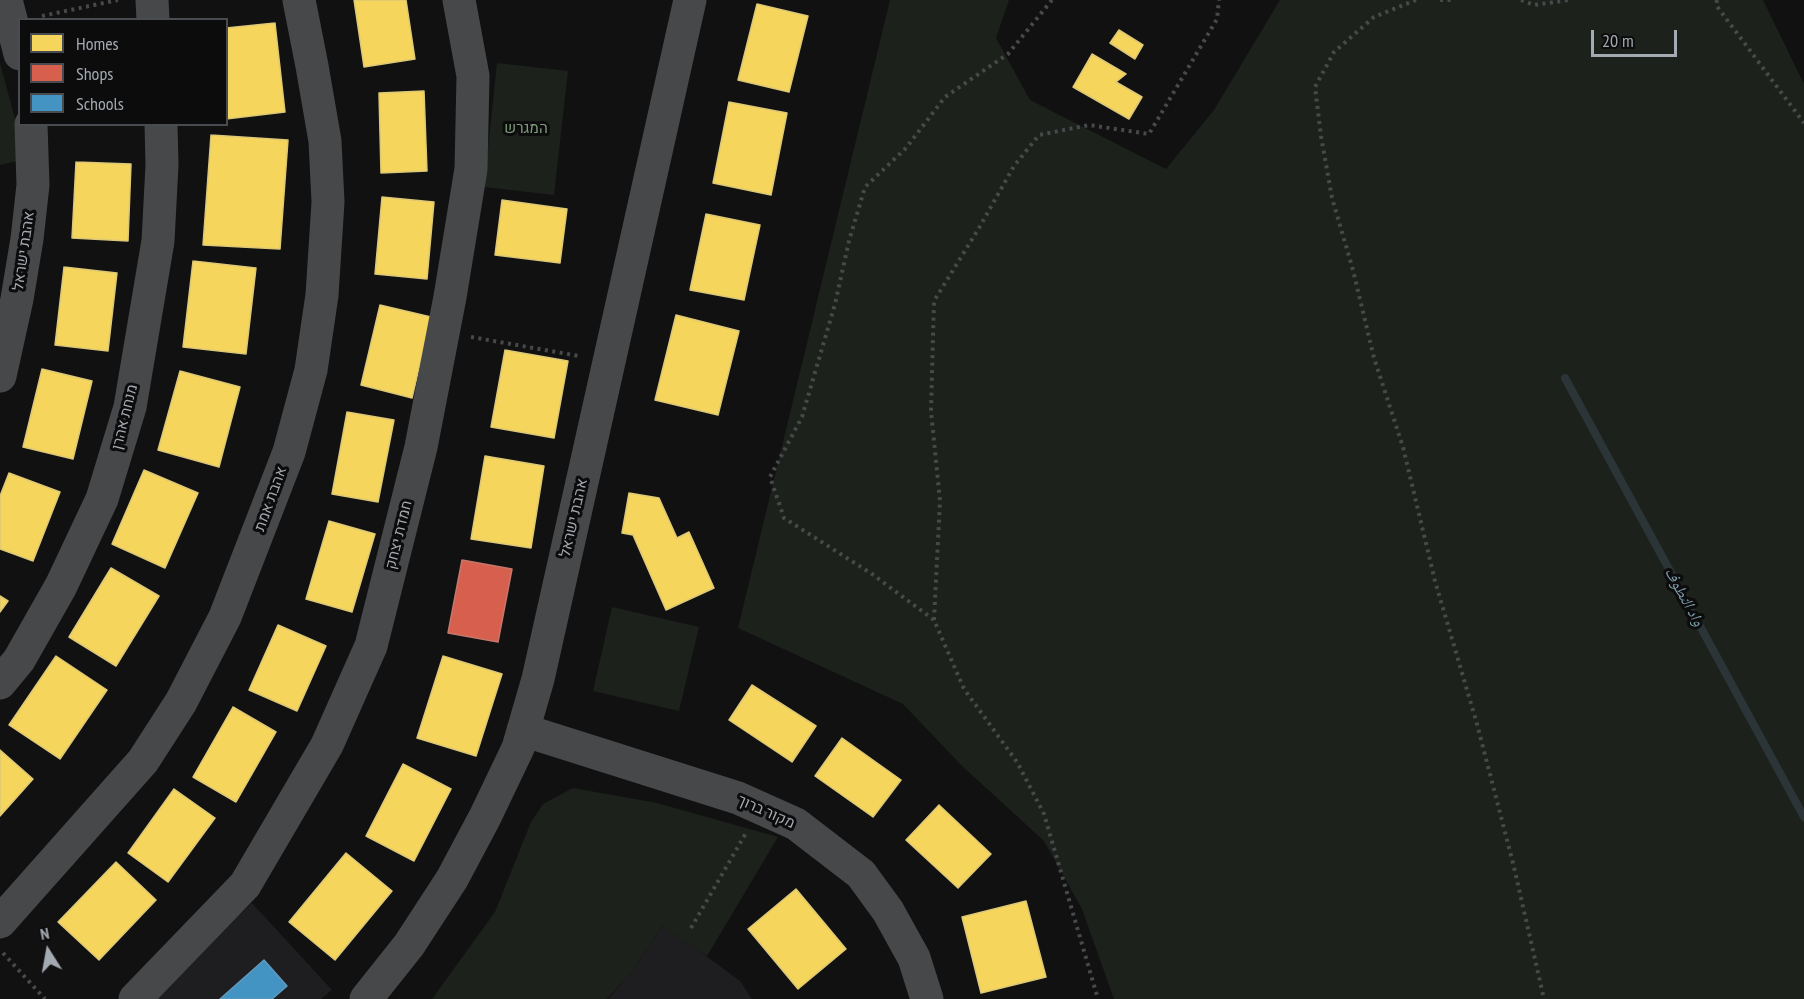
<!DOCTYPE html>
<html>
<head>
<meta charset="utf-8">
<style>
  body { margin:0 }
  #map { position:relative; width:1804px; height:999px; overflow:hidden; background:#111112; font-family:"PT Sans Narrow",sans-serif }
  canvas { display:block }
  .legend { position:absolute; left:18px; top:18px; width:210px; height:108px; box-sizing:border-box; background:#0c0c0d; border:2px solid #484b4f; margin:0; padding:8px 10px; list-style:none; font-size:18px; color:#a3aab1 }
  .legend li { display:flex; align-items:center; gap:12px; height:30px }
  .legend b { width:30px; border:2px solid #484b4f }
  .north { position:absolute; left:18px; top:921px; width:60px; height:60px; -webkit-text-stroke:4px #0c0c0d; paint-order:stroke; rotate:349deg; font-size:16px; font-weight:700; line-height:24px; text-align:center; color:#a3aab1 }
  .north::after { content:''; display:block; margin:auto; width:21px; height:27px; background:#a3aab1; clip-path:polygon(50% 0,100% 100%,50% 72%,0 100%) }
  .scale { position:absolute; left:1591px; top:30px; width:86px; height:27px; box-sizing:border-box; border:3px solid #a3aab1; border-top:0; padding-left:8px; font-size:18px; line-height:21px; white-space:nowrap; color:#a3aab1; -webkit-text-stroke:4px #0c0c0d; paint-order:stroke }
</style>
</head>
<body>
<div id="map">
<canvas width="1804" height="999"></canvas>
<ul class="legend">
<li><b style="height:16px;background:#f6d55c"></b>Homes</li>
<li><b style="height:16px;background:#d6604d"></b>Shops</li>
<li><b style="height:16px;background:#4393c3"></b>Schools</li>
</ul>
<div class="north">N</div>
<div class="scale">20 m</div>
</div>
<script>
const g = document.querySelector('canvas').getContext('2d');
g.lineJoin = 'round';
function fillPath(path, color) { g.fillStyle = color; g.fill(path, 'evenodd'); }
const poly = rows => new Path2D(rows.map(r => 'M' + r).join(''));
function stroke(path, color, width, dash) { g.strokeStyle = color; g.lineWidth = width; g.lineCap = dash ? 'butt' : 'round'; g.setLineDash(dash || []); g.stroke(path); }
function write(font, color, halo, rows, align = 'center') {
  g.font = font + ' "PT Sans Narrow","Noto Naskh Arabic",Heebo,sans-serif'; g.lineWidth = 6; g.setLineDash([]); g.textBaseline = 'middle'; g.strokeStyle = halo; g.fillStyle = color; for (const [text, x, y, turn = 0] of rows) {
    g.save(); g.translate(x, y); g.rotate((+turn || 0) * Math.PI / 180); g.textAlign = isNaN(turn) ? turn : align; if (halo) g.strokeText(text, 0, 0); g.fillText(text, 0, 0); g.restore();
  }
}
fillPath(poly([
  [252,903,332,990,321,999,147,999],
  [662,926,694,947,740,981,752,999,608,999,630,974]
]), '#1e1e20');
fillPath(poly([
  [890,0,1009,0,996,38,1030,100,1166,169,1214,110,1280,0,1763,0,1804,84,1804,999,1114,999,1082,909,1044,841,961,765,903,704,738,628],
  [0,63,26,159,0,165],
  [497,63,568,71,554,195,484,187],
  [612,607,699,627,679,711,593,691],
  [573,788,657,803,778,837,707,956,662,926,630,974,607,999,432,999,495,912,531,822,543,804]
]), '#1c211c');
const homes = poly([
  [354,0,406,0,415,59,364,67,354,0],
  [757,4,808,16,789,92,738,80,757,4],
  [275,23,285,112,226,119,226,28,275,23],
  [1119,30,1143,45,1135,59,1110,43,1119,30],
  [1092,54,1126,74,1116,82,1142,97,1129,119,1073,87,1092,54],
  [424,91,427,171,381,173,379,93,424,91],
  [729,102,787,113,771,195,713,183,729,102],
  [211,135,288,140,280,249,203,245,211,135],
  [76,162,131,164,128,241,72,238,76,162],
  [382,197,434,202,427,279,375,274,382,197],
  [502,200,567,209,560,263,495,255,502,200],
  [706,214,760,225,744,300,690,290,706,214],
  [193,261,256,268,246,354,183,347,193,261],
  [64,267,117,273,108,351,55,345,64,267],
  [380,305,431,317,412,398,361,385,380,305],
  [676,315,739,331,718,415,655,400,676,315],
  [505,350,568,361,554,438,491,427,505,350],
  [42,369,92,381,73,459,23,447,42,369],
  [180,371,240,387,219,467,158,450,180,371],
  [347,412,394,420,378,502,332,494,347,412],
  [485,456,544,466,531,548,471,539,485,456],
  [144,470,198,493,165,568,112,544,144,470],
  [9,473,60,492,33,561,0,549,0,496,9,473],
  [629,493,659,498,677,538,689,532,714,588,666,610,633,535,622,533,629,493],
  [329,521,375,534,352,612,306,599,329,521],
  [111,568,159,596,116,666,69,637,111,568],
  [0,596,8,601,0,612,0,596],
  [278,625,326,646,297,711,249,690,278,625],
  [56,656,107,690,60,759,9,725,56,656],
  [443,656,502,674,476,756,417,738,443,656],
  [752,685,816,726,792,762,729,720,752,685],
  [233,707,276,732,236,802,193,777,233,707],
  [842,738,901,780,873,817,815,776,842,738],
  [0,750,33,779,0,816,0,750],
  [403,764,451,789,414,861,366,836,403,764],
  [174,789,215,818,168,882,128,853,174,789],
  [939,805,991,854,958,888,906,840,939,805],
  [346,853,392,891,335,960,289,922,346,853],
  [116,862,156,900,99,960,58,922,116,862],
  [796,889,846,949,798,989,748,929,796,889],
  [1026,901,1046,977,981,993,962,917,1026,901]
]);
fillPath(homes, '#f6d55c');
stroke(homes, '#ddc876', 1.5);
const shops = poly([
  [462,560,512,569,498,642,448,633,462,560]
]);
fillPath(shops, '#d6604d');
stroke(shops, '#c7766b', 1.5);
const schools = poly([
  [264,960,287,986,272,999,220,999,264,960]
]);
fillPath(schools, '#4393c3');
stroke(schools, '#609abe', 1.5);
stroke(poly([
  [1565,378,1804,817]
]), '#2b3437', 8);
stroke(poly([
  [1052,0,1008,54,945,97,906,148,865,187,849,241,835,304,802,417,770,477,784,518,872,574,934,620,964,689,1017,762,1044,814,1098,999],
  [1416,0,1374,17,1334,52,1315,87,1321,136,1332,198,1353,270,1374,358,1403,447,1435,581,1477,724,1514,867,1544,999],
  [1440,0,1451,0],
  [1521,0,1534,5,1569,0],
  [1717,0,1716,5,1804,123],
  [42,16,118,0],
  [471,337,579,356],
  [934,620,940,501,931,411,934,301,979,228,1014,166,1039,135,1089,125,1149,134,1217,19,1219,0],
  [691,928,746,833],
  [3,953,45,999]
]), '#47494b', 4, [3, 4.5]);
stroke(poly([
  [6,0,20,54],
  [152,0,153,20],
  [0,376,17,299,27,239,33,185,31,124],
  [0,683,19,660,61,586,102,499,130,407,158,241,162,165,161,124],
  [523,730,738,798,796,824,861,874,888,911,914,958,927,999],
  [0,922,143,761,181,702,225,617,289,452,311,370,322,295,328,202,325,141,312,66,299,0],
  [135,999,245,885,327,745,371,646,421,447,450,297,471,169,473,76,459,0],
  [366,999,409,945,452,879,485,817,518,748,538,679,690,0]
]), '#46484a', 33);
write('15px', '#7f9b7c', '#0c0c0d', [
  ["המגרש",526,129]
]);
write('15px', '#a3aab1', '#0c0c0d', [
  ["אהבת ישראל",24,251,-82],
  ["מנחת אהרן",125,417,-76],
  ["אהבת אמת",271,499,-70],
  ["אהבת ישראל",574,518,-77],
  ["חמדת יצחק",399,535,-76],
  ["מקור ברוך",766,812,24]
]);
write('italic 16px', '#7d9caa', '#0c0c0d', [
  ["واد النطوف",1684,597,61]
]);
</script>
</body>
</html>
